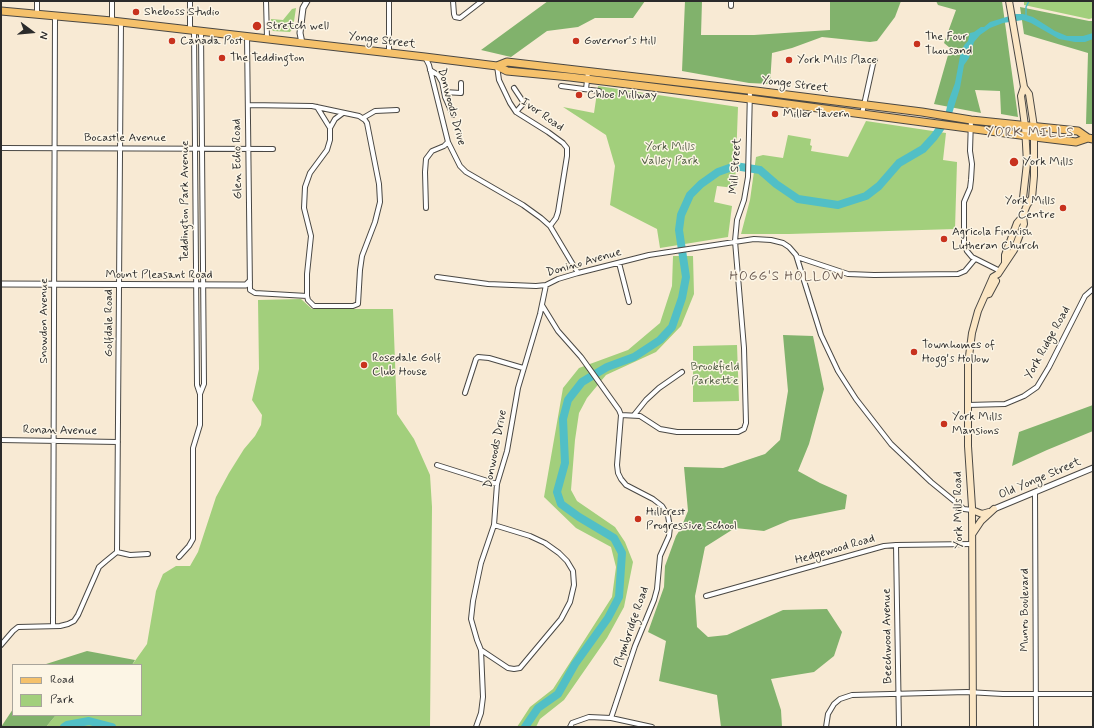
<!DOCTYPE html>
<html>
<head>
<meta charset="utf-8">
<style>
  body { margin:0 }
  #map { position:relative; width:1094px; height:728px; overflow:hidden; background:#f8ead4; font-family:Mynerve,sans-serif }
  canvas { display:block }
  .frame { position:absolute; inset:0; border:2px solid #2b2b2b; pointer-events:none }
  .legend { position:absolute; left:12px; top:664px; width:130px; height:52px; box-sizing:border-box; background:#fcf5e5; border:1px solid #a8a49b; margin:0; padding:5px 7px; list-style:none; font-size:12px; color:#2b2b2b }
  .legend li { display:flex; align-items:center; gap:8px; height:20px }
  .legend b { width:20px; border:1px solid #a8a49b }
  .north { position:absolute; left:12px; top:12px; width:40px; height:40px; -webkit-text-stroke:3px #fcf5e5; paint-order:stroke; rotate:106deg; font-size:11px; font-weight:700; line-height:16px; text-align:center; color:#2b2b2b }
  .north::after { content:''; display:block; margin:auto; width:14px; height:18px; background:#2b2b2b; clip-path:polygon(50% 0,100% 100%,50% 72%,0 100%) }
</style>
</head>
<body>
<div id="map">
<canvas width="1094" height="728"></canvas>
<div class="frame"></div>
<ul class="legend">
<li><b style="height:5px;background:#f5c16b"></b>Road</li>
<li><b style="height:11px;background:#a2cf7c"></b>Park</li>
</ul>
<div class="north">N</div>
</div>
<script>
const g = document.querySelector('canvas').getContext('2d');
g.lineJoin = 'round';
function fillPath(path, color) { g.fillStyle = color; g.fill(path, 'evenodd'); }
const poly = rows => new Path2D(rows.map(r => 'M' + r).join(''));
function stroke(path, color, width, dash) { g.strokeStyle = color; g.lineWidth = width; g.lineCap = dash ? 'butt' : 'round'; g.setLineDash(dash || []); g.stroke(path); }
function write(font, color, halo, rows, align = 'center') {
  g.font = font + ' Mynerve,sans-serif'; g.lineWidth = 3; g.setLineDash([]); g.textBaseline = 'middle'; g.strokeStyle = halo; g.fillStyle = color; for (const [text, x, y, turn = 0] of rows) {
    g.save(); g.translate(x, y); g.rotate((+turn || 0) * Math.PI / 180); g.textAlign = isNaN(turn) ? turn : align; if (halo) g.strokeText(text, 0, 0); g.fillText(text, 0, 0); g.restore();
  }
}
fillPath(poly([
  [1024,1,1093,1,1093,18,1089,19,1024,5],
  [296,8,293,28,290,32,273,31,271,28,271,19,283,20,292,9],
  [598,86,738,107,735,188,717,186,714,202,732,206,728,237,660,248,657,229,610,205,615,166,606,135,563,107,594,113],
  [866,121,946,133,943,160,957,162,955,229,789,234,741,234,750,200,756,157,763,155,783,158,788,135,811,139,810,145,812,146,811,151,848,157],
  [673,256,693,256,694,294,681,326,656,352,606,375,587,398,579,413,575,440,571,490,577,501,615,527,625,542,633,562,624,607,607,638,564,700,540,719,536,727,517,727,530,707,553,689,612,597,616,567,611,547,576,528,544,497,563,388,579,368,628,350,660,323,672,286],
  [301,299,312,309,393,309,397,414,414,439,430,475,432,507,430,727,46,727,56,715,141,715,141,665,132,665,147,644,156,591,163,574,176,566,190,566,198,552,216,497,229,473,244,449,255,436,261,425,262,415,252,400,259,369,258,300],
  [737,345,739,401,693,402,693,346]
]), '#a2cf7c');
fillPath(poly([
  [548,1,645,1,633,18,595,18,578,27,547,31,511,57,481,50],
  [685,1,702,1,701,35,754,35,830,30,830,1,901,1,895,17,877,41,870,42,822,37,792,48,772,53,770,84,749,83,682,71],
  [936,1,1002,1,1018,117,1001,114,1000,91,975,90,981,113,934,104,950,48,944,43,956,10,938,5],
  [1020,7,1089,21,1093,21,1093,124,1086,124,1088,53,1024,34],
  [783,335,813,336,824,389,809,444,798,471,820,483,847,495,845,509,790,520,764,531,735,528,705,547,695,596,697,627,708,637,727,635,783,610,827,609,842,632,834,656,814,672,771,679,781,710,782,727,721,727,717,695,659,681,666,641,648,632,664,587,665,566,676,536,681,528,688,511,684,467,723,468,765,454,780,440,788,391],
  [1093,405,1093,431,1047,450,1012,466,1019,432],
  [87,651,135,660,132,665,43,665],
  [13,709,13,715,56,715,46,727,1,727]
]), '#81b26c');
fillPath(poly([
  [1016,14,1023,14,1033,17,1055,31,1067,36,1083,36,1093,33,1093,39,1085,42,1075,42,1059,39,1031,23,1023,20,1003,23,990,28,980,35,974,42,969,58,964,65,960,88,951,117,948,124,939,131,941,122,946,111,948,102,955,83,961,51,965,44,968,41,970,33,974,32,981,27,984,27,990,22]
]), '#51bfc6');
stroke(poly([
  [1026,16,1026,7,1029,1]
]), '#51bfc6', 1.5);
stroke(poly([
  [64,727,67,725,89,721,112,727],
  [525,727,538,708,558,694,575,664,608,618,619,597,622,553,614,538,579,517,561,504,557,492,565,463,563,419,568,400,582,382,607,367,634,357,660,340,672,327,682,298,686,277,679,230,681,215,690,195,701,184,718,172,735,166,760,170,776,184,798,199,838,205,866,196,879,186,899,163,923,149,934,137,944,123]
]), '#51bfc6', 8);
const minor = poly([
  [190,1,190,30],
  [266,1,267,38],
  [453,1,454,14,455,17,460,18,482,1],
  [731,6,731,1],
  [37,14,37,1],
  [112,21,112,1],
  [194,30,197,385,200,394],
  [247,36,250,290,255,293,307,296],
  [389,54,389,1],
  [425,57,429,65,448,142,460,166,466,172,523,205,541,218,550,226,578,273],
  [497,66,499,80,510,103,516,112,548,132,563,143,567,148,567,156,558,212,556,218,550,226],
  [430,70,438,75,442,82,445,97,453,115],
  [561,86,599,91],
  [514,88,524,103,516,112],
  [586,89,588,72],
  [444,92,461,93,461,83],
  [248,105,312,106,359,116,365,120,367,123,379,184,380,202,375,222,362,256,360,270,358,304,353,306,314,306,308,300,307,296,307,274,311,236,304,208,305,187,310,173,327,150,330,140,330,128,317,107],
  [862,114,873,64,875,60],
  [363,118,375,111,397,110],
  [971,120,970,151,972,164,971,180,970,188,964,202,964,244,967,251,972,257,1000,271],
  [330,128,335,119,343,113],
  [1,148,273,149],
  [426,208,425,172,426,159,432,151,444,146,448,142],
  [797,257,848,274,874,275,958,274,965,271,975,259],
  [619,263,629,302],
  [437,277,488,284,536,286,546,285,558,279,578,273,649,255,754,239,771,240,783,243,789,247,796,255,821,335,838,371,856,399,891,444,931,482,964,509,972,510],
  [542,305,558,331,581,357,619,410,621,415,617,465,618,473,621,479,626,485,653,499,662,506,668,516,670,527,669,536,660,556,657,589,654,600,635,646,611,718],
  [465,393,476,359,478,357,489,358,523,368],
  [968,405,1005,404,1024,396,1037,387,1049,367,1085,296,1093,289],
  [621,415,640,416,660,429,677,432,738,432,744,429,746,423,744,348,735,241,737,220,744,200,748,177,750,90],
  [634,415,646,400,659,388,682,372],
  [1,440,118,442],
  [437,465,497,484],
  [1035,492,1036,727],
  [494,525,530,536,545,543,559,553,567,561,573,571,574,585,570,602,561,619,520,668,514,669,508,668,481,650,477,640,471,619,473,601,481,563,494,525,497,484,507,451,518,388,540,314,546,285],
  [896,545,899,727],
  [117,552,121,22],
  [117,552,130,555,148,554],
  [179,557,189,546,193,539,193,448,200,425,200,394,204,384,201,31],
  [706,596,884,546,896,545,972,544],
  [53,626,55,16],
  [1,645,13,631,18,627,60,626,68,624,74,621,78,615,99,567,106,561,117,552],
  [476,727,481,713,483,697,481,650],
  [570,727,572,723,589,717,611,718,652,727],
  [826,727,828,714,834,704,840,699,852,695,967,692,1003,694,1093,694]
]);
const tertiary = poly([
  [302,43,300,33,302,16,303,8,307,1],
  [1,284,244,285,246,285,249,282],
  [994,509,1093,468]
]);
const secondary = poly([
  [1009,1,1024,87,1021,96,1025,126,1027,163,1023,198,1027,205],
  [1005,262,1005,255,1017,223,1023,216],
  [986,295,989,294,996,281],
  [972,510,982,514,989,512],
  [973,533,981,521,994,509],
  [973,727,972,507,968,446,968,364,972,333,978,311,993,277,998,274,1014,250,1024,224,1023,216,1025,210,1027,205,1032,198,1034,176,1034,127,1029,94,1024,87]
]);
const primary = poly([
  [1,11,112,21,425,57,497,66,507,71,570,77,750,99,1035,137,1076,142,1088,138,1093,139],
  [497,66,507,62,756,91,922,112,971,120,1078,131,1088,138]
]);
stroke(minor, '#4a4844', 6);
stroke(tertiary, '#4a4844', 7);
stroke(secondary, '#4a4844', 8);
stroke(primary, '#4a4844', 9);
stroke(minor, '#fff', 4);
stroke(tertiary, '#fff', 5);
stroke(secondary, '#fbe6c4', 6);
stroke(primary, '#f5c16b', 7);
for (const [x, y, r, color] of [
  [136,12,4,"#c8321e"],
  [257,26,5,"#c8321e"],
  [172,41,4,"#c8321e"],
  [576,41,4,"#c8321e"],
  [917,44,4,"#c8321e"],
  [222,58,4,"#c8321e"],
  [789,60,4,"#c8321e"],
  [579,95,4,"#c8321e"],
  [775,114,4,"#c8321e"],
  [1014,162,5,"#c8321e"],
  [1063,208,4,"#c8321e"],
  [944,239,4,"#c8321e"],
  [914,352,4,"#c8321e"],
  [364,365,4,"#c8321e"],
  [944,424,4,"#c8321e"],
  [638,519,4,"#c8321e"]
]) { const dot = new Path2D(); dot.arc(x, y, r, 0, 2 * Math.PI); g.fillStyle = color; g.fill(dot); stroke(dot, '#fcf5e5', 1.5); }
write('12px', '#2b2b2b', '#fcf5e5', [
  ["Sheboss Studio",144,12],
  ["Stretch well",266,26],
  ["The Four",925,37],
  ["Thousand",925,51],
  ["Canada Post",180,41],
  ["Governor's Hill",584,41],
  ["The Teddington",230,58],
  ["York Mills Place",797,60],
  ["Chloe Millway",587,95],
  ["Miller Tavern",783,114],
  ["York Mills",1023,162],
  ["York Mills",1055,201,"right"],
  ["Centre",1055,215,"right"],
  ["Agricola Finnish",952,232],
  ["Lutheran Church",952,246],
  ["Townhomes of",922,345],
  ["Hogg's Hollow",922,359],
  ["Rosedale Golf",372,358],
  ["Club House",372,372],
  ["York Mills",952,417],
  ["Mansions",952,431],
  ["Hillcrest",646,512],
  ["Progressive School",646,526]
], 'left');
write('12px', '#2b2b2b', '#fcf5e5', [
  ["Yonge Street",382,41,7],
  ["Yonge Street",795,85,7],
  ["Donwoods Drive",451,107,75],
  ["Ivor Road",542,115,35],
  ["Bocastle Avenue",125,138],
  ["Glen Echo Road",238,159,-91],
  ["Mill Street",736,166,-86],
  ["Teddington Park Avenue",185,201,-90],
  ["Donino Avenue",584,263,-16],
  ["Mount Pleasant Road",159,275],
  ["Snowdon Avenue",44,321,-90],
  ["Golfdale Road",109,323,-90],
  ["York Ridge Road",1048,343,-61],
  ["Ronan Avenue",60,431,1],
  ["Donwoods Drive",496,449,-79],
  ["Old Yonge Street",1040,479,-23],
  ["York Mills Road",959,510,-91],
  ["Hedgewood Road",835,550,-16],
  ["Munro Boulevard",1025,610,-90],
  ["Plymbridge Road",632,627,-71],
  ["Beechwood Avenue",888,636,-91]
]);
write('12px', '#4f5c43', '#fcf5e5', [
  ["York Mills",670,147],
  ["Valley Park",670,161],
  ["Brookfield",715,367],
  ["Parkette",715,381]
]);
g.letterSpacing = '1px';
write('13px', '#69584f', '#fcf5e5', [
  ["YORK MILLS",1030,133],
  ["HOGG'S HOLLOW",787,277]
]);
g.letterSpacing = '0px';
</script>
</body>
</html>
